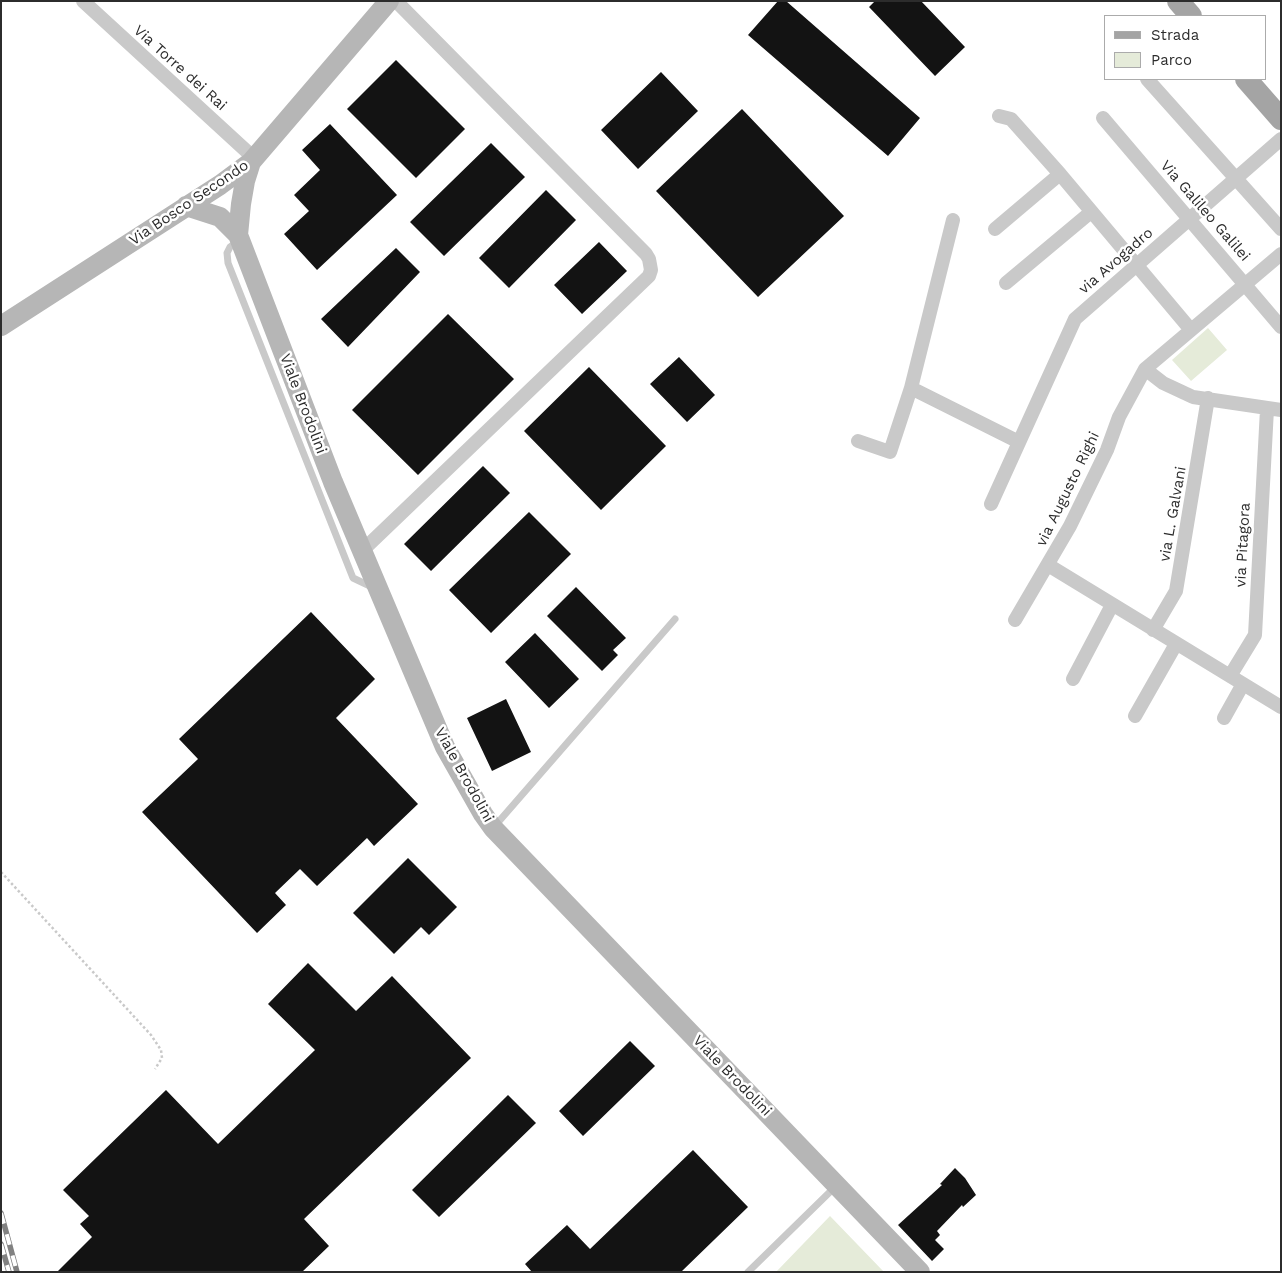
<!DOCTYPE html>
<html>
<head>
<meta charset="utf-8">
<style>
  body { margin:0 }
  #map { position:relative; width:1282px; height:1273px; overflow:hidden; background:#fff; font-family:"Work Sans",sans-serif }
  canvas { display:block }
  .frame { position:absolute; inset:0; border:2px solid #2c2c2c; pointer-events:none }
  .legend { position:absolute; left:1104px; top:15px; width:162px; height:65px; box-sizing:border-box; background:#fff; border:1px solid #ababab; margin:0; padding:6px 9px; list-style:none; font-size:15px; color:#2c2c2c }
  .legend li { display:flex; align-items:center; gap:10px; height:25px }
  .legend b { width:25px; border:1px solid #ababab }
</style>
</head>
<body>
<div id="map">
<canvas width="1282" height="1273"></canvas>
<div class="frame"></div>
<ul class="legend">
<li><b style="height:6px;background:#a4a4a4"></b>Strada</li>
<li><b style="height:14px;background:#e5ebd9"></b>Parco</li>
</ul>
</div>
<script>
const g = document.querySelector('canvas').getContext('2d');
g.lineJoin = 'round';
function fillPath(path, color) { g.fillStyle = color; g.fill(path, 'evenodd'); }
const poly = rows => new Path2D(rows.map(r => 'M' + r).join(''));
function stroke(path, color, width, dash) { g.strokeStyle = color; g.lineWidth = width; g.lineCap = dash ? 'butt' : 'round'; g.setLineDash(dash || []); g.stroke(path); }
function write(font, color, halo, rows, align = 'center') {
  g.font = font + ' "Work Sans",sans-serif'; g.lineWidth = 5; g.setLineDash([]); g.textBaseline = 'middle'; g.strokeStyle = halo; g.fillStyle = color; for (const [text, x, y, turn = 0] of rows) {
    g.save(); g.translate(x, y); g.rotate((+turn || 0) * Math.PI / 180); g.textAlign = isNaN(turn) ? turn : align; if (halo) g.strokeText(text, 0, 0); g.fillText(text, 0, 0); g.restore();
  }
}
fillPath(poly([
  [1208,328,1227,350,1191,381,1172,360],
  [830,1216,884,1272,776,1272]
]), '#e5ebd9');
fillPath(poly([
  [778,1,786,1,920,118,888,156,748,35],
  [875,1,921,1,965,47,935,76,869,7],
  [396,60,465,129,416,178,347,109],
  [661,72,698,111,638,169,601,130],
  [742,109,844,216,758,297,656,191],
  [330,124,397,195,317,270,284,234,309,211,294,195,320,170,302,150],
  [491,143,525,177,444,256,410,222],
  [546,190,576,220,509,288,479,258],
  [599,242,627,271,582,314,554,285],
  [396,248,420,272,348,347,321,319],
  [448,314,514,379,418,475,352,410],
  [679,357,715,395,687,422,650,384],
  [589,367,666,446,601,510,524,431],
  [483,466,510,493,431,571,404,544],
  [529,512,571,554,491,633,449,590],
  [576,587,626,638,613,650,618,655,602,671,547,616],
  [311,612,375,679,336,718,418,804,374,846,367,838,317,886,300,869,275,893,286,905,257,933,142,812,198,759,179,739],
  [535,633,579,679,549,708,505,662],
  [506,699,531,752,492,771,467,718],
  [408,858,457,907,429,935,421,927,394,954,353,913],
  [308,963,356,1011,392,976,471,1058,304,1219,329,1246,302,1272,57,1272,92,1237,80,1224,89,1216,63,1190,166,1090,218,1144,315,1050,268,1004],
  [630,1041,655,1066,583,1136,559,1111],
  [508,1095,536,1123,439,1217,412,1190],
  [693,1150,748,1207,681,1272,532,1272,525,1264,567,1225,590,1249],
  [955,1168,965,1178,976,1195,963,1207,962,1205,937,1231,940,1235,935,1240,944,1249,932,1261,898,1225,942,1185,940,1184]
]), '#131313');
stroke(poly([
  [1,872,151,1035,161,1050,162,1058,155,1069]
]), '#c9c9c9', 2.5, [2.5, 2.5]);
stroke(poly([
  [238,241,230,247,227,253,228,263,353,578,372,587],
  [494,827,675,619],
  [748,1272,836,1186]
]), '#c9c9c9', 7);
stroke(poly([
  [83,1,254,158],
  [1147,79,1281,229],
  [999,116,1011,119,1060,174,1191,330],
  [1103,118,1281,327],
  [953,220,911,388,1019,442],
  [995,229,1060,174],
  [1006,283,1091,212],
  [1145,369,1163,383,1193,397,1281,410],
  [858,441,890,452,911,388],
  [991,504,1075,319,1281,139],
  [363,550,649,276,651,270,649,259,646,254,396,1],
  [1048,565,1281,707],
  [1015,620,1070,526,1107,450,1119,417,1145,369,1281,254],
  [1153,630,1176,591,1208,398],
  [1230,676,1255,635,1267,409],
  [1073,679,1112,605],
  [1135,716,1176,644],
  [1224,718,1243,684]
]), '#c9c9c9', 14);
stroke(poly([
  [251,162,245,181,241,204,238,235,240,240,333,482,445,747,483,814,493,828,920,1272],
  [186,206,220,217,238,235],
  [1,326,220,185,251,162,389,1]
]), '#b6b6b6', 20);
stroke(poly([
  [1178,1,1191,16],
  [1246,79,1281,119]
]), '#a4a4a4', 22);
const rail = poly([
  [1,1213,17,1272],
  [1,1244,9,1272]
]);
stroke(rail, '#818181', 5.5);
stroke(rail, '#fff', 4, [11]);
write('15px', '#2c2c2c', '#fff', [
  ["Via Torre dei Rai",180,68,42],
  ["Via Bosco Secondo",189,203,-34],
  ["Via Galileo Galilei",1205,211,49],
  ["via Avogadro",1116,261,-41],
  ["Viale Brodolini",303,404,69],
  ["via Augusto Righi",1068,489,-64],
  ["via L. Galvani",1173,514,-80],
  ["via Pitagora",1243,545,-87],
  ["Viale Brodolini",464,775,61],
  ["Viale Brodolini",732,1076,46]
]);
</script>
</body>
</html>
